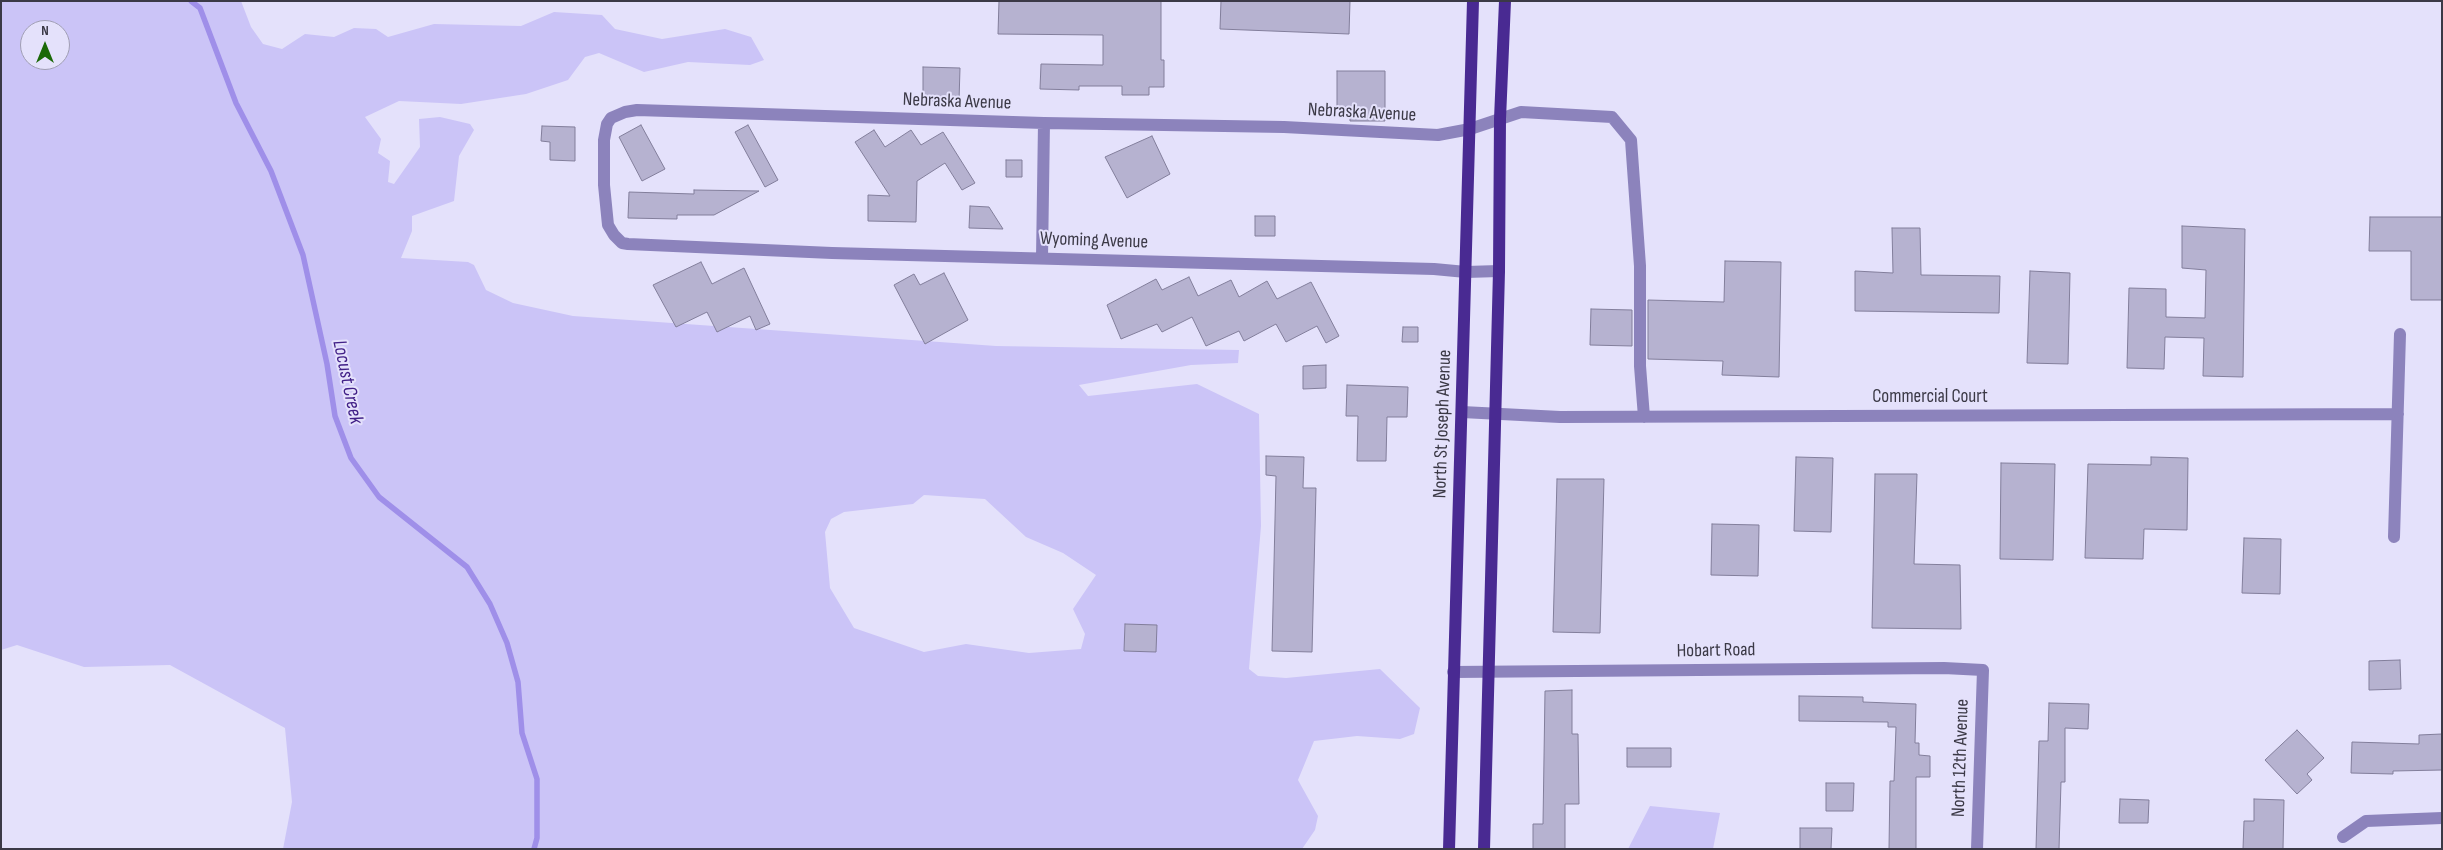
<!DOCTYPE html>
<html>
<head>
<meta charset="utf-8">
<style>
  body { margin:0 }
  #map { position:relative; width:2443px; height:850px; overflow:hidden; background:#e4e1fb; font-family:"Sofia Sans Condensed",sans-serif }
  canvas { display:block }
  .frame { position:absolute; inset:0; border:2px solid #3b3946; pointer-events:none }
  .north { position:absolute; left:20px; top:20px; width:50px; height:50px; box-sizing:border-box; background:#e4e1fb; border:1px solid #a09eb3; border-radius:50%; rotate:0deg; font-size:14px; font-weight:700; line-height:20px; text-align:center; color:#3b3946 }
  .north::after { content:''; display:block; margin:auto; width:18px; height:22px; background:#1b6908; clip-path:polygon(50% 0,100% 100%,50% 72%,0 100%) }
</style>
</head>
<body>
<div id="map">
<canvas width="2443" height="850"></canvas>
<div class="frame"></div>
<div class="north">N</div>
</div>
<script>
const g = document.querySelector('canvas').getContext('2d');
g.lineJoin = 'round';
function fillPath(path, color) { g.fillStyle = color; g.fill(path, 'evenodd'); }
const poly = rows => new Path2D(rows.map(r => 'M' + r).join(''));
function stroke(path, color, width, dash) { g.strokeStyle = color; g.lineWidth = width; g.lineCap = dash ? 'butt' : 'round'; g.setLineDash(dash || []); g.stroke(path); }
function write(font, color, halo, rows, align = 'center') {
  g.font = font + ' "Sofia Sans Condensed",sans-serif'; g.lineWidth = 4; g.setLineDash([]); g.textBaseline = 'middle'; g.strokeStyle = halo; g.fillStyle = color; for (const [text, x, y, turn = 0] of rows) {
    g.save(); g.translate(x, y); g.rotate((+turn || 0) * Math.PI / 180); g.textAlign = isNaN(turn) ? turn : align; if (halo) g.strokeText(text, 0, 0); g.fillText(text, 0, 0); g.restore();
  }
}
fillPath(poly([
  [1,1,241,1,251,27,263,44,282,49,305,34,334,37,354,28,376,29,388,37,434,24,521,26,554,12,602,15,615,29,662,39,725,29,751,37,764,60,750,65,688,62,644,72,599,53,585,57,568,80,526,94,461,104,399,101,365,117,381,139,378,153,390,161,388,182,394,184,420,147,419,119,440,117,470,124,474,130,459,156,454,201,412,216,412,231,401,258,468,262,474,265,486,290,513,303,573,316,996,346,1239,350,1238,363,1191,365,1079,385,1088,396,1197,384,1259,414,1261,526,1249,669,1258,676,1286,678,1380,669,1420,708,1414,734,1400,739,1357,736,1314,741,1298,780,1318,816,1315,830,1302,849,283,849,292,802,285,728,170,665,84,667,17,645,1,650],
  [30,30,60,30,60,60,30,60],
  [924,495,985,499,1026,537,1063,553,1096,575,1073,609,1085,634,1081,649,1029,653,966,644,924,652,854,628,830,588,825,532,831,519,844,512,913,504],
  [1650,806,1720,813,1713,849,1628,849]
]), '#cbc4f7');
stroke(poly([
  [191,1,200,8,236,103,271,171,303,255,327,364,335,416,351,458,379,497,467,567,490,604,507,643,518,682,522,733,537,779,537,838,534,849]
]), '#9f8fe9', 5.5);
const building = poly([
  [999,1,1161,1,1161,60,1164,60,1164,87,1149,87,1149,95,1122,95,1122,86,1079,86,1079,90,1040,89,1041,64,1103,65,1103,35,998,34,999,1],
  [1221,1,1350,1,1349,34,1220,29,1221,1],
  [923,67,960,68,959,101,923,101,923,67],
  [1337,71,1385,71,1385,121,1350,121,1350,107,1337,107,1337,71],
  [641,125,665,169,642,181,619,137,641,125],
  [748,125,778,180,765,187,735,132,748,125],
  [542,126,575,127,575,161,550,160,550,142,541,141,542,126],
  [874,130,885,147,911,130,921,145,943,132,975,183,962,190,945,163,917,181,916,222,868,221,868,195,890,196,855,142,874,130],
  [1152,136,1170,174,1127,198,1105,157,1152,136],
  [1006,160,1022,160,1022,177,1006,177,1006,160],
  [694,190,759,191,714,215,677,215,677,219,628,218,629,192,694,194,694,190],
  [970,206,989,207,1003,229,969,228,970,206],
  [1255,216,1275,216,1275,236,1255,236,1255,216],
  [2370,217,2442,217,2442,300,2411,300,2411,251,2369,251,2370,217],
  [2182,226,2245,229,2243,377,2203,376,2204,338,2165,337,2164,369,2127,368,2129,288,2166,289,2166,317,2205,318,2206,270,2182,268,2182,226],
  [1892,228,1920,228,1921,275,2000,276,1999,313,1855,311,1855,271,1893,273,1892,228],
  [1725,261,1781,262,1779,377,1722,375,1723,361,1648,359,1648,300,1724,302,1725,261],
  [701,262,712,284,744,268,770,324,756,330,750,316,717,332,707,312,676,327,653,285,701,262],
  [2030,271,2070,273,2068,364,2027,363,2030,271],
  [944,273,968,320,925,344,894,285,914,274,920,285,944,273],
  [1189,277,1198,296,1231,280,1239,297,1267,281,1277,299,1311,282,1339,336,1326,343,1317,326,1286,342,1276,324,1244,341,1239,331,1206,346,1192,317,1162,332,1157,324,1121,339,1107,305,1156,279,1162,290,1189,277],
  [1591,309,1632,310,1632,346,1590,345,1591,309],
  [1403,327,1418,327,1418,342,1402,342,1403,327],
  [1326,365,1326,388,1303,389,1303,366,1326,365],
  [1347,385,1408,387,1407,417,1387,417,1386,461,1357,461,1358,416,1346,416,1347,385],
  [1266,456,1304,457,1303,488,1316,488,1312,652,1272,651,1276,476,1266,475,1266,456],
  [1796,457,1833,458,1831,532,1794,531,1796,457],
  [2151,457,2188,458,2187,530,2144,529,2143,559,2085,558,2088,464,2151,465,2151,457],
  [2001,463,2055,464,2053,560,2000,559,2001,463],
  [1875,474,1917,474,1914,564,1960,565,1961,629,1872,628,1875,474],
  [1557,479,1604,479,1600,633,1553,632,1557,479],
  [1712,524,1759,525,1758,576,1711,575,1712,524],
  [2244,538,2281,539,2280,594,2242,593,2244,538],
  [1125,624,1157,625,1156,652,1124,651,1125,624],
  [2400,660,2401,689,2369,690,2369,661,2400,660],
  [1572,690,1572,734,1578,734,1579,804,1565,804,1565,849,1533,849,1533,824,1543,824,1545,691,1572,690],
  [1799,696,1863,697,1863,702,1916,704,1915,743,1919,743,1919,755,1930,756,1930,777,1916,777,1916,849,1889,849,1890,781,1894,781,1896,727,1888,727,1888,722,1799,721,1799,696],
  [2049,703,2089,704,2088,729,2065,728,2065,782,2061,782,2059,849,2036,849,2039,741,2048,741,2049,703],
  [2297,730,2324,758,2307,774,2312,780,2297,794,2265,760,2297,730],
  [2442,734,2442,770,2393,771,2393,774,2351,773,2352,742,2419,744,2419,735,2442,734],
  [1627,748,1671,748,1671,767,1627,767,1627,748],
  [1826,783,1854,783,1853,811,1826,811,1826,783],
  [2120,799,2149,800,2148,823,2119,823,2120,799],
  [2254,799,2284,800,2283,849,2243,849,2244,821,2254,821,2254,799],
  [1800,828,1832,828,1831,849,1800,849,1800,828]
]);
fillPath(building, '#b6b2d0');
stroke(building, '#827e9b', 1);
stroke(poly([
  [1042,258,1044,123],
  [1499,271,1466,272,1434,269,832,253,628,244,622,243,614,235,608,225,604,185,604,140,607,124,611,118,625,112,637,110,1044,123,1284,127,1438,135,1470,129,1521,112,1612,117,1631,140,1640,266,1640,366,1644,417],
  [1462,412,1560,417,2398,414],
  [2394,537,2400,334],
  [1453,672,1944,668,1983,670,1977,849],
  [2343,837,2366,821,2442,818]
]), '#8c83bc', 12);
stroke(poly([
  [1449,849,1473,1],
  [1484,849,1499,271,1500,119,1505,1]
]), '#492a92', 12);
write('19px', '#3b3946', '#e4e1fb', [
  ["Nebraska Avenue",957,102,2],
  ["Nebraska Avenue",1362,113,3],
  ["Wyoming Avenue",1094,241,2],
  ["Commercial Court",1930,397],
  ["North St Joseph Avenue",1443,424,-88],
  ["Hobart Road",1716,651,-1],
  ["North 12th Avenue",1961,758,-88]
]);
write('italic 20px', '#412087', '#e4e1fb', [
  ["Locust Creek",347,382,78]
]);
</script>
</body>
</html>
